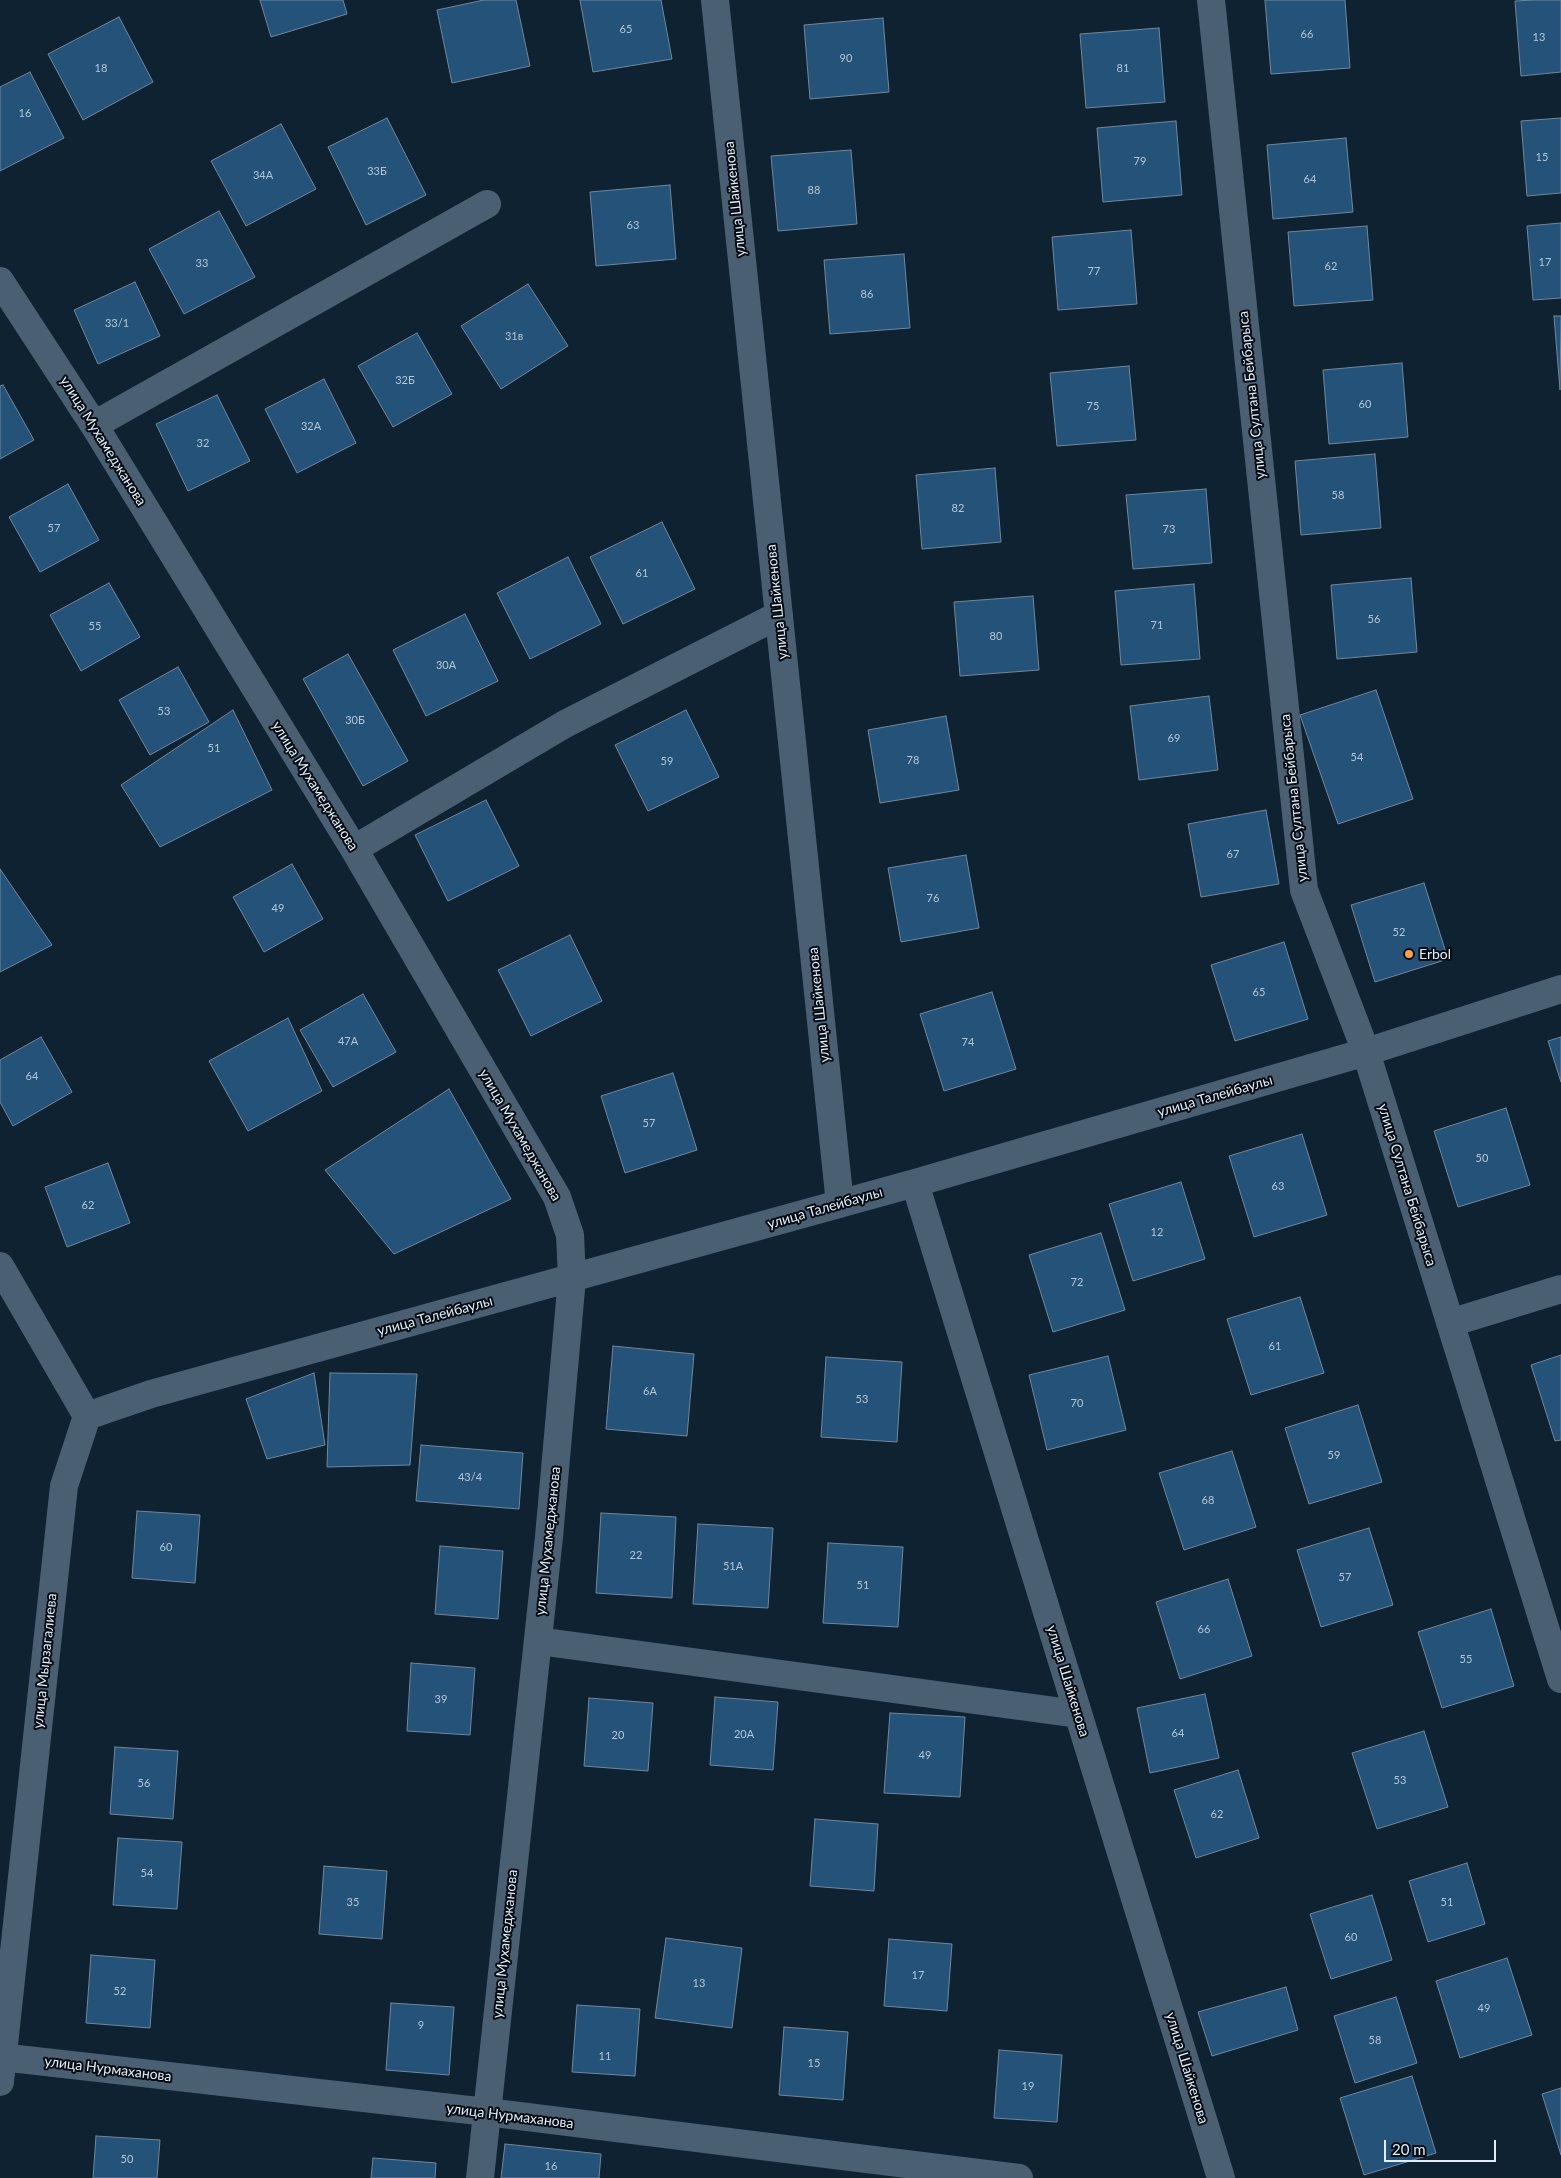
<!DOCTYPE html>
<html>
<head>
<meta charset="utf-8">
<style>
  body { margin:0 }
  #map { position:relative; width:1561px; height:2178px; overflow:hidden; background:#0f2232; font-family:Lato,sans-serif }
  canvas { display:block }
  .scale { position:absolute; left:1384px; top:2140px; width:112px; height:22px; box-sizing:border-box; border:2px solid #e1edf8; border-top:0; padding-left:6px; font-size:15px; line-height:18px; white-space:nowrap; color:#e1edf8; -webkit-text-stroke:4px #040b12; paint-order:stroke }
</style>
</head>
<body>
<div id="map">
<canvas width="1561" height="2178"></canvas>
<div class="scale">20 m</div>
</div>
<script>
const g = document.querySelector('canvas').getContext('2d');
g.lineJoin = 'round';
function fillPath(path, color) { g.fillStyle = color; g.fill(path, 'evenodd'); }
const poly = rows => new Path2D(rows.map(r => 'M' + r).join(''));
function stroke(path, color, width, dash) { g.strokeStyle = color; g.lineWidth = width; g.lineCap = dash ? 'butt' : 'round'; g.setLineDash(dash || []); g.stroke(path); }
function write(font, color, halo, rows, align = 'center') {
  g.font = font + ' Lato,sans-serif'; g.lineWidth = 4; g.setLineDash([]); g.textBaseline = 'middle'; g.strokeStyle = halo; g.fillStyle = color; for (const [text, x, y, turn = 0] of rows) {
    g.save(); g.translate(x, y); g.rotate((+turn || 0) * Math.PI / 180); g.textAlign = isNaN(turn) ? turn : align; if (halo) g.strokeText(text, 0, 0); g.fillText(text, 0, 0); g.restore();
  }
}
const building = poly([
  [260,0,343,0,347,14,271,37,260,0],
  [484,0,516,0,530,66,452,83,437,10,484,0],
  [580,0,661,0,672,59,593,72,580,0],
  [1265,0,1345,0,1350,68,1271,74,1265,0],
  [1534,0,1561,0,1561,72,1521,76,1515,1,1534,0],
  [119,17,153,82,83,120,48,54,119,17],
  [883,18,889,92,810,99,804,25,883,18],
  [1159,28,1165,102,1086,108,1080,34,1159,28],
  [30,72,64,138,0,171,0,87,30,72],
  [387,118,426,195,366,225,328,147,387,118],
  [1561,118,1561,193,1527,196,1521,121,1561,118],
  [1176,121,1182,195,1103,202,1097,128,1176,121],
  [281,124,316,189,246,226,211,161,281,124],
  [1346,138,1353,212,1273,219,1267,145,1346,138],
  [851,150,857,224,778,231,771,156,851,150],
  [670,185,676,259,596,266,590,192,670,185],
  [219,211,255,277,184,314,149,249,219,211],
  [1561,223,1561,298,1533,300,1527,226,1561,223],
  [1367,226,1373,300,1294,306,1288,232,1367,226],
  [1131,230,1137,304,1058,310,1052,237,1131,230],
  [904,254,910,328,830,334,824,260,904,254],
  [135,282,160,336,98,364,74,310,135,282],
  [528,284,568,346,501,389,461,326,528,284],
  [1554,316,1561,316,1560,390,1554,316],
  [417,333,452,394,393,427,358,366,417,333],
  [1402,363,1408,437,1329,444,1323,370,1402,363],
  [1129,366,1136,440,1057,446,1050,373,1129,366],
  [324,379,356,443,297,473,265,409,324,379],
  [3,385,34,440,0,459,0,386,3,385],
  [217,395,250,461,188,491,156,424,217,395],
  [1375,454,1381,528,1301,535,1295,461,1375,454],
  [995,468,1001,542,922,549,916,475,995,468],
  [68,484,99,540,40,572,9,517,68,484],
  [1206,489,1212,563,1133,569,1126,495,1206,489],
  [662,522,695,589,623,624,590,557,662,522],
  [568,557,601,624,530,659,497,593,568,557],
  [1411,578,1417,652,1337,659,1331,585,1411,578],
  [109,583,140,637,81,671,50,615,109,583],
  [1194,584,1200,659,1121,665,1115,591,1194,584],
  [1033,596,1039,670,960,676,954,602,1033,596],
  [465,614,498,681,426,716,393,650,465,614],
  [348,654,408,761,363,786,303,679,348,654],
  [178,667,209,722,150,755,119,700,178,667],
  [1376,690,1413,799,1338,824,1300,715,1376,690],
  [1209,696,1218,770,1139,780,1130,706,1209,696],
  [233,710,272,790,160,847,121,785,233,710],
  [686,710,719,777,648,811,615,745,686,710],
  [946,716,959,790,880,803,868,730,946,716],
  [486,800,519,866,448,901,415,835,486,800],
  [1266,810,1279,884,1201,897,1188,824,1266,810],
  [966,855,979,928,901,942,888,868,966,855],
  [292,864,323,919,264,952,233,897,292,864],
  [0,869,52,945,0,972,0,869],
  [1424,883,1448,959,1375,982,1351,905,1424,883],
  [570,935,602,1001,531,1036,498,970,570,935],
  [1284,942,1308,1019,1235,1041,1211,965,1284,942],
  [992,992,1016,1069,944,1091,920,1014,992,992],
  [363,994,396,1052,333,1087,300,1030,363,994],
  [288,1018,322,1091,248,1131,209,1061,288,1018],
  [41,1037,72,1092,13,1126,0,1102,0,1060,41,1037],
  [1561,1037,1561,1082,1548,1041,1561,1037],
  [673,1073,697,1150,625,1173,601,1096,673,1073],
  [449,1089,511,1199,394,1254,325,1170,449,1089],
  [1506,1108,1530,1185,1458,1207,1434,1131,1506,1108],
  [1302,1134,1327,1215,1254,1237,1229,1156,1302,1134],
  [108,1163,130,1223,67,1247,45,1187,108,1163],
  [1181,1182,1205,1259,1133,1281,1109,1204,1181,1182],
  [1101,1233,1125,1310,1053,1332,1029,1255,1101,1233],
  [1300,1297,1324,1373,1251,1395,1227,1319,1300,1297],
  [613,1346,694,1354,687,1436,606,1429,613,1346],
  [1561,1355,1561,1440,1555,1441,1531,1365,1561,1355],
  [1108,1356,1126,1430,1047,1450,1029,1375,1108,1356],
  [826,1357,902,1362,897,1442,821,1437,826,1357],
  [314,1373,325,1445,267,1459,246,1399,314,1373],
  [330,1373,417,1374,410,1465,327,1467,330,1373],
  [1358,1405,1382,1482,1309,1504,1285,1428,1358,1405],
  [421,1445,523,1453,519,1509,416,1501,421,1445],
  [1232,1451,1256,1527,1184,1550,1159,1473,1232,1451],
  [137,1511,200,1515,195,1583,132,1578,137,1511],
  [601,1513,676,1517,672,1598,596,1593,601,1513],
  [698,1524,773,1528,768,1608,693,1604,698,1524],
  [1369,1528,1393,1605,1321,1627,1297,1550,1369,1528],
  [828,1543,903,1547,898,1627,823,1623,828,1543],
  [440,1546,503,1551,498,1619,435,1614,440,1546],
  [1228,1579,1252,1656,1180,1679,1156,1602,1228,1579],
  [1491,1609,1514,1686,1442,1708,1418,1632,1491,1609],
  [411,1663,475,1668,470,1735,407,1731,411,1663],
  [1205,1694,1219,1758,1150,1773,1137,1708,1205,1694],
  [715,1697,778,1702,773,1770,710,1765,715,1697],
  [589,1698,653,1703,648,1771,584,1766,589,1698],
  [890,1713,965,1717,960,1797,884,1793,890,1713],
  [1424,1731,1448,1807,1377,1829,1352,1753,1424,1731],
  [115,1747,178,1751,173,1819,110,1814,115,1747],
  [1238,1770,1259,1838,1196,1858,1174,1790,1238,1770],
  [815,1819,878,1824,874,1891,810,1886,815,1819],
  [118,1838,182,1842,177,1909,113,1905,118,1838],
  [1467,1863,1485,1924,1428,1942,1409,1881,1467,1863],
  [324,1866,387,1871,382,1939,319,1934,324,1866],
  [1372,1895,1392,1960,1331,1979,1310,1914,1372,1895],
  [666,1938,742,1948,732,2028,655,2018,666,1938],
  [889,1939,952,1944,947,2011,884,2006,889,1939],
  [91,1955,155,1960,150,2028,86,2023,91,1955],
  [1507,1958,1532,2035,1460,2058,1436,1981,1507,1958],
  [1286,1987,1298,2030,1212,2056,1198,2012,1286,1987],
  [1396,1997,1417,2063,1355,2083,1334,2016,1396,1997],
  [391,2003,454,2007,449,2075,386,2070,391,2003],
  [577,2005,640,2009,635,2076,572,2072,577,2005],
  [784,2027,848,2032,843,2100,779,2095,784,2027],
  [999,2050,1062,2055,1057,2122,994,2118,999,2050],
  [1412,2076,1436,2153,1364,2175,1340,2098,1412,2076],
  [1561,2088,1561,2155,1542,2094,1561,2088],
  [96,2136,160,2140,157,2178,93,2178,96,2136],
  [505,2144,601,2154,599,2178,501,2178,505,2144],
  [373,2158,436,2163,435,2178,371,2178,373,2158]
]);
fillPath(building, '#255278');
stroke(building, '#71879c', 1);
stroke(poly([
  [715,0,840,1204],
  [1211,0,1304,890,1366,1052,1561,1679],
  [0,281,94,425,354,849,557,1197,570,1235,572,1278,549,1537,480,2178],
  [94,425,487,204],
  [354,849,565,724,779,615],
  [915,1183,1221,2178],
  [0,1266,87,1416,64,1486,0,2082],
  [1450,1323,1561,1289],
  [87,1416,151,1394,915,1183,1366,1052,1561,989],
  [538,1641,1078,1714],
  [0,2057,487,2112,1019,2178]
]), '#4a5f72', 28);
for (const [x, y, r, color] of [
  [1409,954,5,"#fb9e50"]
]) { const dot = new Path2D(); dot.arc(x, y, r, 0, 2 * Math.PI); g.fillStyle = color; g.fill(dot); stroke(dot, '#040b12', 2); }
write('11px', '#b2c6d8', null, [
  ["65",626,29],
  ["66",1307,34],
  ["13",1539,37],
  ["90",846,58],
  ["18",101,68],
  ["81",1123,68],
  ["16",25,113],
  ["15",1542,157],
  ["79",1140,161],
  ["33Б",377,171],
  ["34А",263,175],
  ["64",1310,179],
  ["88",814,190],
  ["63",633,225],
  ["17",1545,262],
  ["33",202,263],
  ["62",1331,266],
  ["77",1094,271],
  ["86",867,294],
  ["33/1",117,323],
  ["31в",514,336],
  ["32Б",405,380],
  ["60",1365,404],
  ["75",1093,406],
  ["32А",311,426],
  ["32",203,443],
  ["58",1338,495],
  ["82",958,508],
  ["57",54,528],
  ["73",1169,529],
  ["61",642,573],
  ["56",1374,619],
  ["71",1157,625],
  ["55",95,626],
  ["80",996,636],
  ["30А",446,665],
  ["53",164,711],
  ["30Б",355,720],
  ["69",1174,738],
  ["51",214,748],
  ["54",1357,757],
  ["78",913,760],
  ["59",667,761],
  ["67",1233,854],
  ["76",933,898],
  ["49",278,908],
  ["52",1399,932],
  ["65",1259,992],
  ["47А",348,1041],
  ["74",968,1042],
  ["64",32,1076],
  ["57",649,1123],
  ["50",1482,1158],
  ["63",1278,1186],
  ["62",88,1205],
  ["12",1157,1232],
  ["72",1077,1282],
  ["61",1275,1346],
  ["6А",650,1391],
  ["53",862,1399],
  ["70",1077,1403],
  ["59",1334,1455],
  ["43/4",470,1477],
  ["68",1208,1500],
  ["60",166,1547],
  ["22",636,1555],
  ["51А",733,1566],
  ["57",1345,1577],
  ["51",863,1585],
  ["66",1204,1629],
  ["55",1466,1659],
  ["39",441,1699],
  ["64",1178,1733],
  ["20А",744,1734],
  ["20",618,1735],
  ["49",925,1755],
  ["53",1400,1780],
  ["56",144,1783],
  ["62",1217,1814],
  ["54",147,1873],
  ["35",353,1902],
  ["51",1447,1902],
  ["60",1351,1937],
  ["17",918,1975],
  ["13",699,1983],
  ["52",120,1991],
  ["49",1484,2008],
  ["9",421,2025],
  ["58",1375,2040],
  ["11",605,2056],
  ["15",814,2063],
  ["19",1028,2086],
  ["50",127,2159],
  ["16",551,2166]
]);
write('14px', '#e1edf8', '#040b12', [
  ["улица Шайкенова",735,199,-96],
  ["улица Султана Бейбарыса",1252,395,-96],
  ["улица Мухамеджанова",103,441,58],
  ["улица Шайкенова",777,602,-96],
  ["улица Мухамеджанова",315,786,58],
  ["улица Султана Бейбарыса",1294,798,-96],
  ["улица Шайкенова",819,1005,-96],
  ["улица Талейбаулы",1215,1096,-16],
  ["улица Мухамеджанова",520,1135,60],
  ["улица Султана Бейбарыса",1407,1185,73],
  ["улица Талейбаулы",825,1208,-16],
  ["улица Талейбаулы",435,1316,-15],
  ["улица Мухамеджанова",548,1541,-84],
  ["улица Мырзагалиева",45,1661,-84],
  ["улица Шайкенова",1068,1681,73],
  ["улица Мухамеджанова",505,1944,-84],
  ["улица Шайкенова",1187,2068,73],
  ["улица Нурмаханова",108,2069,7],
  ["улица Нурмаханова",510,2116,7]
]);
write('14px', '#e1edf8', '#040b12', [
  ["Erbol",1419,954]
], 'left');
</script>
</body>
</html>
